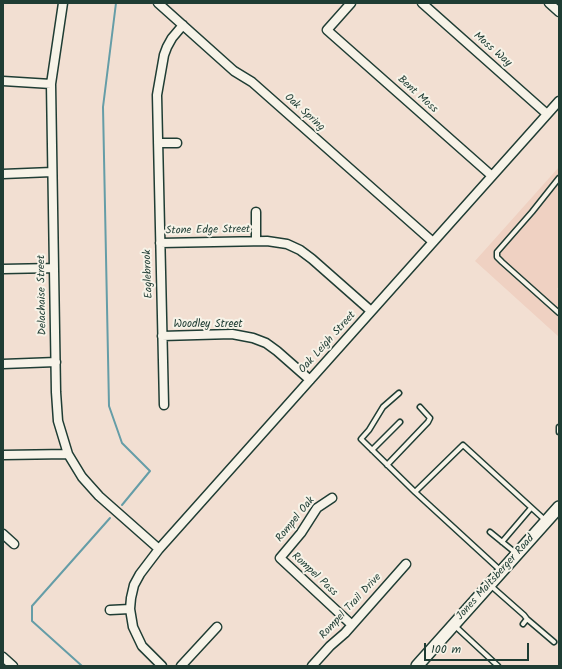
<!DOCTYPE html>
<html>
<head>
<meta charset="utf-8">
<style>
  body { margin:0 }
  #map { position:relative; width:562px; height:669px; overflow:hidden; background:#f2dfd2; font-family:Kalam,sans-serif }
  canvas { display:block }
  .frame { position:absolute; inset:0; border:4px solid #1f3d34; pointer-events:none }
  .scale { position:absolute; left:424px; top:643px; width:105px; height:18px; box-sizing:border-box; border:2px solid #1f3d34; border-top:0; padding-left:5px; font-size:12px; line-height:14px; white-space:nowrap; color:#1f3d34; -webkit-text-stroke:3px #f7f3e8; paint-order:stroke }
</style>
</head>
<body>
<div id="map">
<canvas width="562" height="669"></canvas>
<div class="frame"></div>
<div class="scale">100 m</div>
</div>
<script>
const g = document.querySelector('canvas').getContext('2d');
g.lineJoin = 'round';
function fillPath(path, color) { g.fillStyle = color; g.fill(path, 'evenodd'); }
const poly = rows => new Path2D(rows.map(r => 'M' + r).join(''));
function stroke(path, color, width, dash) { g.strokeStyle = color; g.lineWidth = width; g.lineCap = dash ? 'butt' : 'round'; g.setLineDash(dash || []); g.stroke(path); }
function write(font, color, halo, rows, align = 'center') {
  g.font = font + ' Kalam,sans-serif'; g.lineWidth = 4; g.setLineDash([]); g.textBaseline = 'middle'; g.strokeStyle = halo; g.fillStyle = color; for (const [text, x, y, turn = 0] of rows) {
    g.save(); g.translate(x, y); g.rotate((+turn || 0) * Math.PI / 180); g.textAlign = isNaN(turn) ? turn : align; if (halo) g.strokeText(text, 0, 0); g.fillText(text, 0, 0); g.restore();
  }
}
fillPath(poly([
  [559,167,559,286,557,289,559,291,559,337,475,261]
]), '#efd1c2');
stroke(poly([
  [116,3,103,107,109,406,122,443,150,471,122,505],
  [82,666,32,621,32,606,110,518]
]), '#659da7', 2);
const service = poly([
  [559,178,532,212,497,252,497,257,502,262,559,313],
  [399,393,383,407,369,430,361,439,415,492],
  [559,427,559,432],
  [372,450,400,422],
  [387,465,428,422,430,418,420,407],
  [490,532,517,554],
  [502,542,531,508],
  [500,570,415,492,463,445,546,521],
  [490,585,524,615,527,619,523,624],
  [527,619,554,642],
  [454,625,498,666]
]);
const minor = poly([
  [63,3,51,84,56,392,58,421,68,454,82,477,99,496,159,549],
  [158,3,234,71,252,82,433,242],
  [351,3,327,30,492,176],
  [422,3,547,114],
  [549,3,559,12],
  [3,81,51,84],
  [158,143,177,143],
  [3,174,52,172],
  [256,212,256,241],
  [160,243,267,241,287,244,300,250,312,259,371,311],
  [3,269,54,268],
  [162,336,232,334,253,338,266,343,277,351,310,380],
  [3,364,56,362],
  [164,405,157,95,164,55,167,47,172,38,183,25],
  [3,455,68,454],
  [332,498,317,508,301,533,280,558,352,625],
  [3,534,14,544],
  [110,610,130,609],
  [3,657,13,666],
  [162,666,142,646,133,627,130,609,131,598,134,585,140,574,159,549,559,101],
  [181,666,217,627],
  [312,666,330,646,345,633,406,564]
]);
const secondary = poly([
  [417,666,559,507]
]);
stroke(service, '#1f3d34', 7);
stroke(minor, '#1f3d34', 11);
stroke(secondary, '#1f3d34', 14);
stroke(service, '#f7f3e8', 4);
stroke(minor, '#f7f3e8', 8);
stroke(secondary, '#f7f3e8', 11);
write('11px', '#1f3d34', '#f7f3e8', [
  ["Moss Way",492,50,41],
  ["Bent Moss",417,95,42],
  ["Oak Spring",304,113,42],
  ["Stone Edge Street",208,231,-1],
  ["Eaglebrook",149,274,-92],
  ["Delachaise Street",43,295,-91],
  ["Woodley Street",208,325],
  ["Oak Leigh Street",328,343,-48],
  ["Rompel Oak",296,520,-51],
  ["Rompel Pass",314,575,43],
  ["Jones Maltsberger Road",496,578,-48],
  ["Rompel Trail Drive",351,607,-47]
]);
</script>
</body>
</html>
